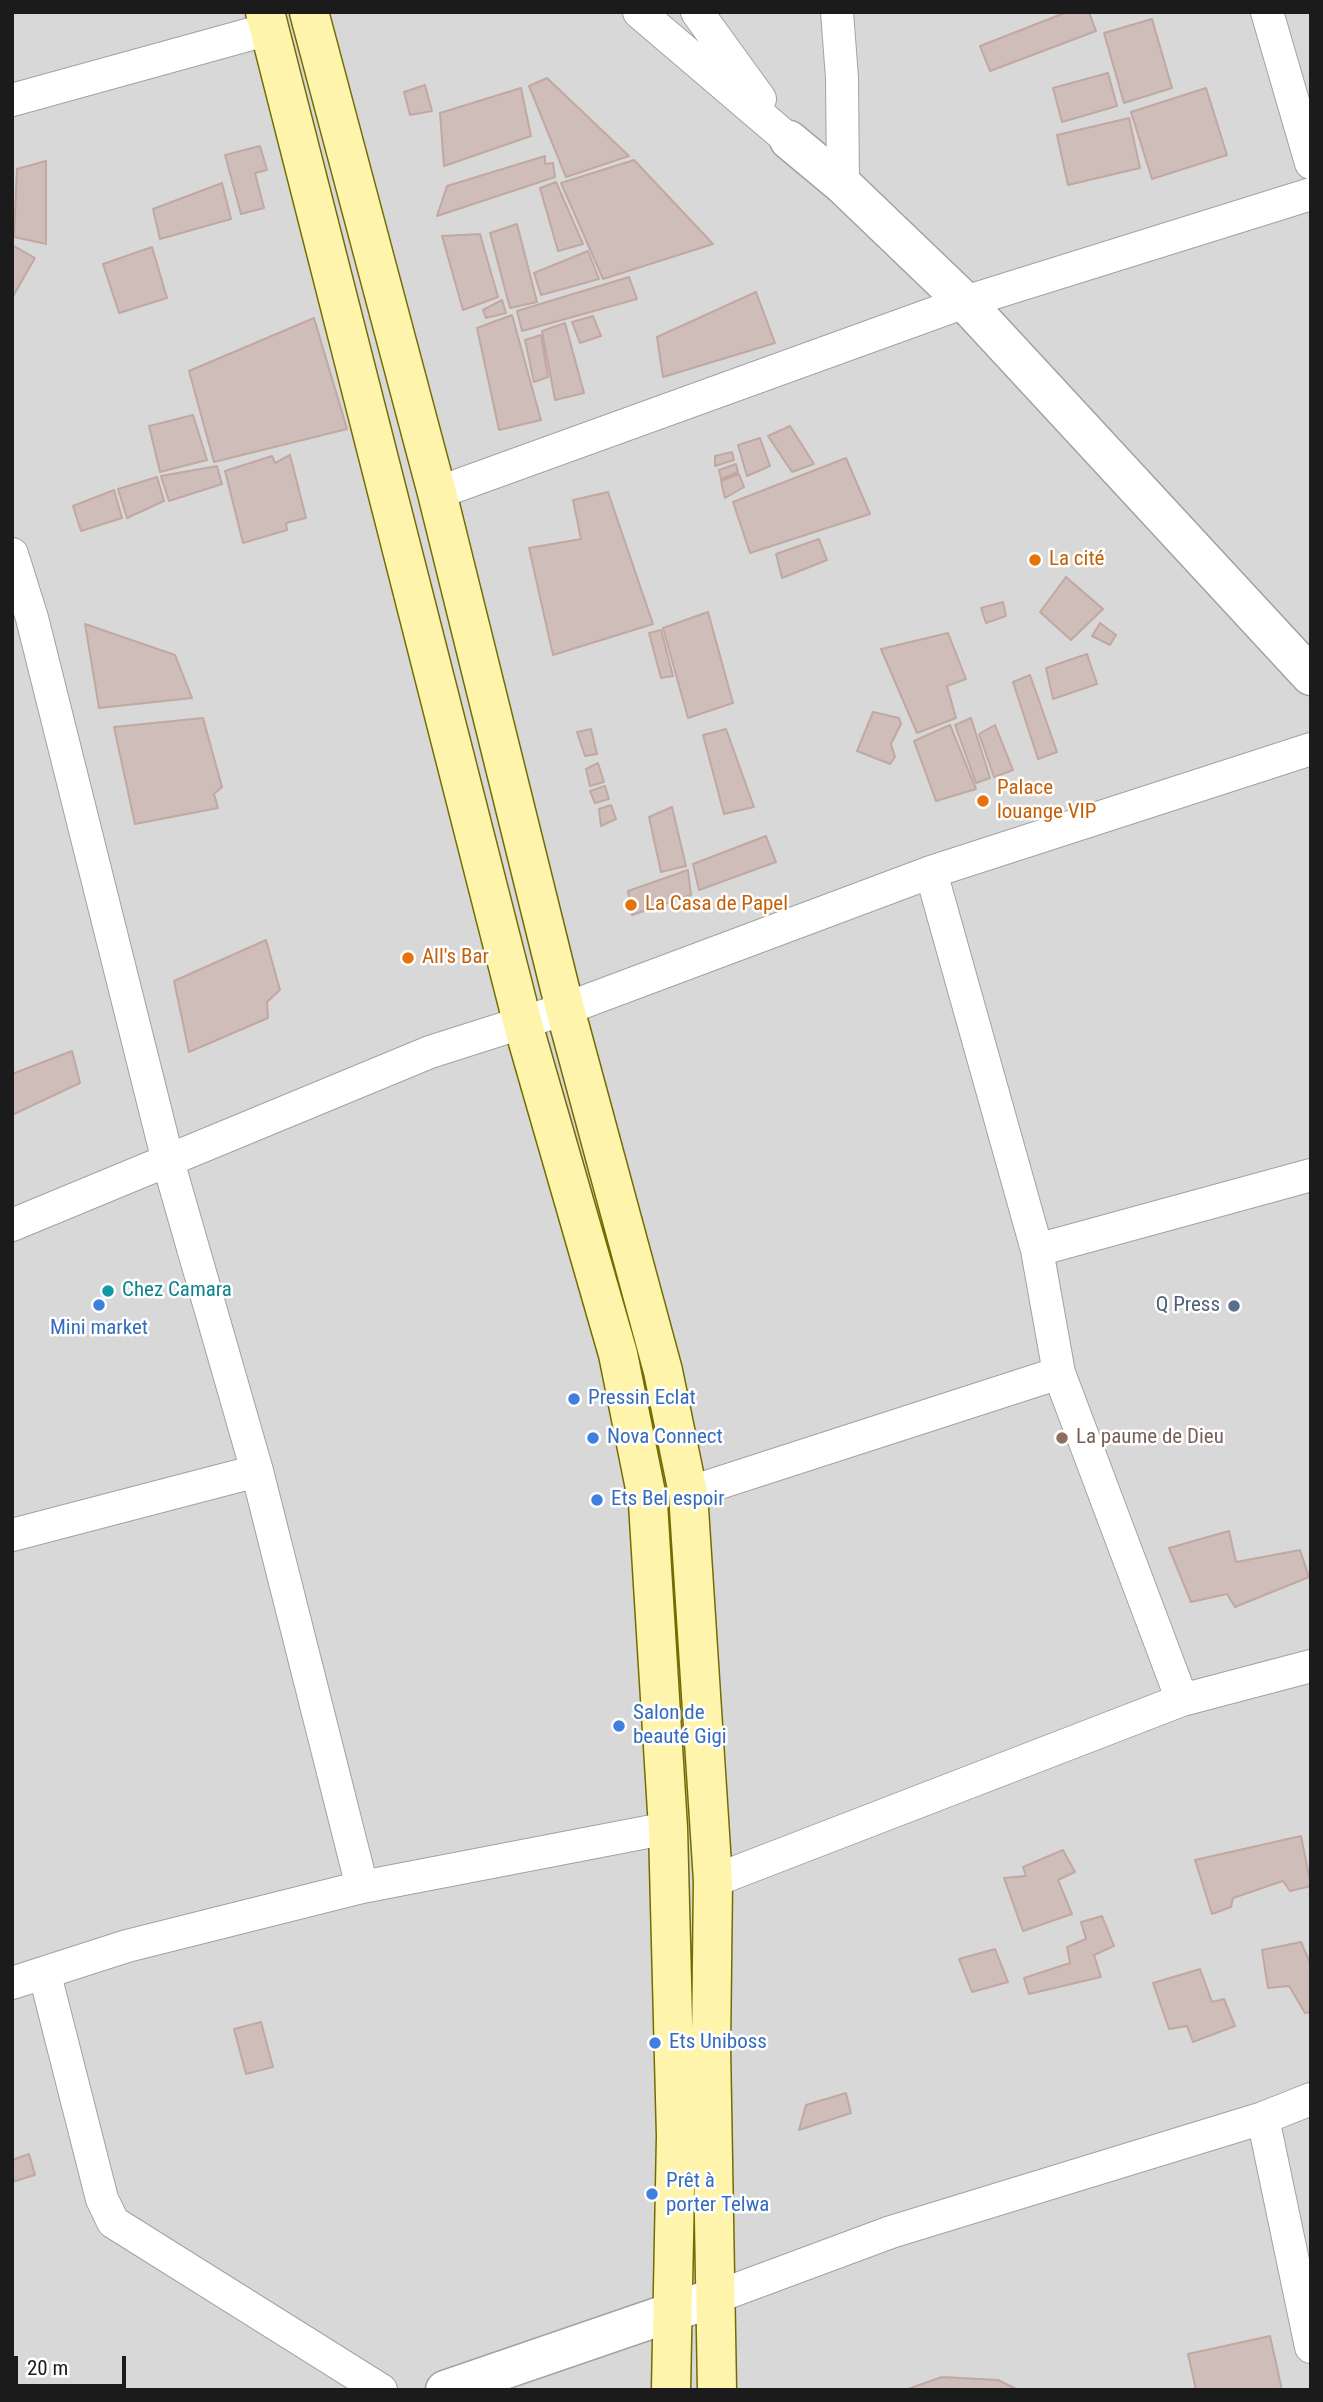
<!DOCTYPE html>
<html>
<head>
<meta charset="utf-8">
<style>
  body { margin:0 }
  #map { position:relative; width:1323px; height:2402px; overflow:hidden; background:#eee6df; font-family:"Roboto Condensed",sans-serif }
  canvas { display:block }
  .frame { position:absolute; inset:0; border:14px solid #1b1b1b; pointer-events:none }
  .scale { position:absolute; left:14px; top:2356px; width:112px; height:32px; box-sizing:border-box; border:4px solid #1b1b1b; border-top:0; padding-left:9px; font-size:21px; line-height:24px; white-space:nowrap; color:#1b1b1b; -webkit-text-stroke:5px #fff; paint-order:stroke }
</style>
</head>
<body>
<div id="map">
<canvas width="1323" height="2402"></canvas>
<div class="frame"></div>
<div class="scale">20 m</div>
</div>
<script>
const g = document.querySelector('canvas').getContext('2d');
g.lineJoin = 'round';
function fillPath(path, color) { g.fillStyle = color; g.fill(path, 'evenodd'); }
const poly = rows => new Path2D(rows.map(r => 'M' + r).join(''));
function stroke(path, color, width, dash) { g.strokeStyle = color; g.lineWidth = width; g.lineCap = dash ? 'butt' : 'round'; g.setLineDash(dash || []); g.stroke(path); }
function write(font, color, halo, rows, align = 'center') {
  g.font = font + ' "Roboto Condensed",sans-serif'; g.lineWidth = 5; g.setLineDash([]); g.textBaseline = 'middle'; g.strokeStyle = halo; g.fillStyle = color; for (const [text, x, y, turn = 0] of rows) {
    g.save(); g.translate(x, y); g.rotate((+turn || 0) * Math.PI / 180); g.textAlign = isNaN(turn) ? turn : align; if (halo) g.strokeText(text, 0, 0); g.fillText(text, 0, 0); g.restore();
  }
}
fillPath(poly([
  [12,12,1311,12,1311,2390,12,2390]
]), '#d9d8d8');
const building = poly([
  [1067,12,1089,12,1096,31,990,71,980,46,1067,12],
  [1152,19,1172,88,1124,103,1104,33,1152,19],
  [1108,73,1117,106,1062,122,1053,88,1108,73],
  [547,78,629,156,566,177,529,86,547,78],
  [425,85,432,111,410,115,404,92,425,85],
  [521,88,531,136,444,166,440,113,521,88],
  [1206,88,1227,155,1152,179,1131,112,1206,88],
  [1129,118,1140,168,1068,185,1057,135,1129,118],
  [260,146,267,170,255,173,264,208,241,214,225,155,260,146],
  [545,156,545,164,553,163,555,177,437,216,447,186,545,156],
  [634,160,713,244,603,279,561,183,634,160],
  [46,161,46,244,14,237,17,169,46,161],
  [556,182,583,244,558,251,540,188,556,182],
  [222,183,231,219,160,239,153,209,222,183],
  [517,224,537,302,510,308,490,233,517,224],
  [480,234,498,297,463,310,442,236,480,234],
  [12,245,35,258,12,298,12,245],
  [152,247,167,298,119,313,103,264,152,247],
  [588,251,599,279,541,295,534,273,588,251],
  [629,277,637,299,522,331,517,311,629,277],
  [756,292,775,343,663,377,657,337,756,292],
  [502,300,506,313,486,318,483,310,502,300],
  [512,315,541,420,499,430,477,328,512,315],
  [593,316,601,336,580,343,572,322,593,316],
  [314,318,347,429,214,462,189,371,314,318],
  [565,323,584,393,555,400,542,331,565,323],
  [541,335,548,377,534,382,525,340,541,335],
  [193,415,207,460,160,472,149,426,193,415],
  [790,426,814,464,792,472,768,436,790,426],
  [760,438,770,466,747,476,738,445,760,438],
  [732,452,734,460,715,466,715,456,732,452],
  [290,455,306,518,286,523,287,530,243,543,225,471,272,456,275,463,290,455],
  [846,458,870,514,750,553,733,502,846,458],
  [736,464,738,472,721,479,719,470,736,464],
  [217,466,222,484,169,501,161,476,217,466],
  [739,474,744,487,725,498,721,481,739,474],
  [157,477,164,501,127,518,118,489,157,477],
  [114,490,122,518,81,531,73,506,114,490],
  [608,492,653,624,553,655,529,548,581,539,573,500,608,492],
  [819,539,827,560,782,578,776,554,819,539],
  [1066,577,1103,609,1071,640,1040,612,1066,577],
  [1003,602,1006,616,986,623,981,608,1003,602],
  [708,612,733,703,688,718,663,628,708,612],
  [1100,623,1116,635,1110,645,1092,636,1100,623],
  [85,624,175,655,192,698,99,708,85,624],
  [661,630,673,676,661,678,649,633,661,630],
  [948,633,966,679,947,686,956,718,917,733,881,649,948,633],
  [1087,654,1097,684,1053,699,1046,668,1087,654],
  [1030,675,1057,752,1038,759,1013,682,1030,675],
  [873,712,899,718,901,724,891,744,895,757,890,764,857,751,873,712],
  [203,718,222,787,214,794,218,808,135,824,114,727,203,718],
  [971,718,990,778,976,783,955,725,971,718],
  [950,725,976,789,936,801,914,741,950,725],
  [995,725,1013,770,994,777,979,734,995,725],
  [591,729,597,754,585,756,577,732,591,729],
  [726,729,754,807,724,814,703,735,726,729],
  [598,763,604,782,590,786,586,769,598,763],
  [605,786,609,799,595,803,590,791,605,786],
  [611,805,616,819,601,826,599,809,611,805],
  [672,807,686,866,661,872,649,817,672,807],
  [766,836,776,862,699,890,693,864,766,836],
  [688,870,691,895,632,915,628,891,688,870],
  [266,940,280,990,267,1002,268,1018,189,1052,174,981,266,940],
  [72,1051,80,1083,12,1115,12,1074,72,1051],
  [1229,1531,1236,1562,1300,1550,1309,1577,1235,1607,1227,1594,1191,1602,1169,1548,1229,1531],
  [1301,1836,1311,1886,1290,1891,1283,1881,1233,1898,1231,1907,1212,1914,1195,1860,1301,1836],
  [1063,1850,1075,1872,1058,1880,1072,1914,1023,1931,1004,1878,1026,1876,1023,1867,1063,1850],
  [1102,1916,1114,1946,1094,1955,1101,1977,1029,1994,1024,1978,1070,1963,1067,1947,1086,1939,1081,1922,1102,1916],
  [1301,1942,1311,1965,1311,2012,1305,2013,1289,1986,1268,1988,1262,1950,1301,1942],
  [995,1949,1008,1982,972,1992,959,1959,995,1949],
  [1200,1969,1212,2002,1224,1999,1235,2026,1193,2042,1187,2026,1169,2029,1153,1983,1200,1969],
  [261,2022,273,2067,246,2074,234,2029,261,2022],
  [846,2093,851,2113,799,2130,806,2105,846,2093],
  [29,2154,35,2175,12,2182,12,2160,29,2154],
  [1270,2336,1282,2390,1196,2390,1188,2354,1270,2336],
  [942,2377,998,2380,1018,2390,905,2390,942,2377]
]);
fillPath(building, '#cebdb8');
stroke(building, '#c1a8a0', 2);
const minor = poly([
  [639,12,789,140],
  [697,12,760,99],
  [837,12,842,78,843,185],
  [1267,12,1311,163],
  [12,100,269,29],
  [437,493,965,302,1311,194],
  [12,554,32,618,168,1161,257,1471,362,1887],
  [931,872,1037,1250,1059,1373,1182,1700],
  [12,1225,430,1052,565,1009,931,872,1311,749],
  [1037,1250,1311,1175],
  [688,1493,1059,1373],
  [12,1535,257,1471],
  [713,1881,1182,1700,1311,1666],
  [45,1975,102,2199,113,2222,381,2390],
  [12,1983,127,1946,362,1887,668,1828],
  [1263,2118,1311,2347],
  [716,2297,891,2232,1263,2118,1311,2099]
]);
const tertiary = poly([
  [789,140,843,185,965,302,1311,676],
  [445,2390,716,2297]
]);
const secondary = poly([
  [265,12,522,1021,618,1354,648,1503,668,1828,676,2136,671,2390],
  [309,12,437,493,565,1009,663,1371,688,1493,713,1881,711,2047,717,2390]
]);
stroke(minor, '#a2a2a2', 34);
stroke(tertiary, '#a2a2a2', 41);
stroke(secondary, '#736c00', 41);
stroke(minor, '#fff', 32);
stroke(tertiary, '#fff', 38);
stroke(secondary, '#fff4ab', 38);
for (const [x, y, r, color] of [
  [1035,560,7,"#e8710a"],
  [983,801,7,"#e8710a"],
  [631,905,7,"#e8710a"],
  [408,958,7,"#e8710a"],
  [108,1291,7,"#0f9aa8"],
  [99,1305,7,"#3f7fe0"],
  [1234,1306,7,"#5c6f8a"],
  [574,1399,7,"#3f7fe0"],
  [593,1438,7,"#3f7fe0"],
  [1062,1438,7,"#8d6e63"],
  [597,1500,7,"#3f7fe0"],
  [619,1726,7,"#3f7fe0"],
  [655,2043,7,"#3f7fe0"],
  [652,2194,7,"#3f7fe0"]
]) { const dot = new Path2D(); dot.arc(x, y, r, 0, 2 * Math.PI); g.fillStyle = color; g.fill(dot); stroke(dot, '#fff', 2.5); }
write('21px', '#c56008', '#fff', [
  ["La cité",1049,560],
  ["Palace",997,789],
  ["louange VIP",997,813],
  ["La Casa de Papel",645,905],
  ["All's Bar",422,958]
], 'left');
write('21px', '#0d838f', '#fff', [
  ["Chez Camara",122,1291]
], 'left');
write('21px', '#4e5e75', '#fff', [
  ["Q Press",1220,1306]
], 'right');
write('21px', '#366cbe', '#fff', [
  ["Mini market",99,1329,"center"],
  ["Pressin Eclat",588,1399],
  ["Nova Connect",607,1438],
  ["Ets Bel espoir",611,1500],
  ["Salon de",633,1714],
  ["beauté Gigi",633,1738],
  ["Ets Uniboss",669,2043],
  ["Prêt à",666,2182],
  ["porter Telwa",666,2206]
], 'left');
write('21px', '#785e54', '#fff', [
  ["La paume de Dieu",1076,1438]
], 'left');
</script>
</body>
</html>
